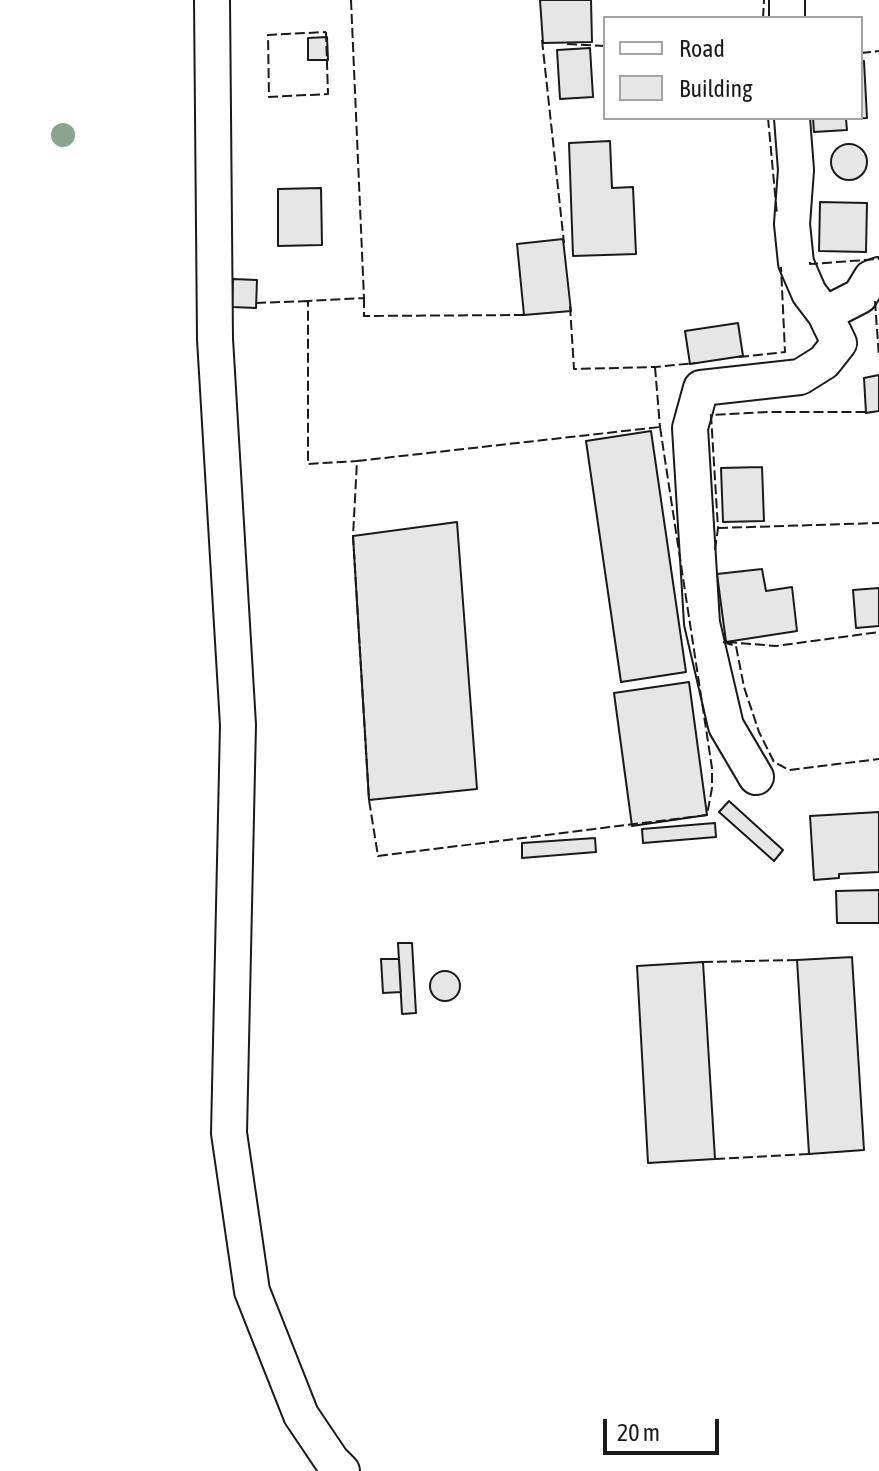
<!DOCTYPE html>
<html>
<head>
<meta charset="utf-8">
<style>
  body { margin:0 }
  #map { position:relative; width:879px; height:1471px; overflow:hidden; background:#fff; font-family:"Asap Condensed",sans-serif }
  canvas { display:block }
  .legend { position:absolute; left:603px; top:16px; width:260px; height:104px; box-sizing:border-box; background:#fff; border:2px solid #a3a3a3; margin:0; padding:10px 14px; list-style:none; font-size:24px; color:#1a1a1a }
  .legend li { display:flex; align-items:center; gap:16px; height:40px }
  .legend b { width:40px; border:2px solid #a3a3a3 }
  .scale { position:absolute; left:603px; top:1419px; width:116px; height:36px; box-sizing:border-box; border:4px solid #1a1a1a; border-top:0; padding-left:10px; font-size:24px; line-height:28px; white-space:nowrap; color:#1a1a1a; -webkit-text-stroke:6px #fff; paint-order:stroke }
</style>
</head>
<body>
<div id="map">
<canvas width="879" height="1471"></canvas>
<ul class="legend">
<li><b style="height:10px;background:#fff"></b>Road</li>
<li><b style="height:22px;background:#e6e6e6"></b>Building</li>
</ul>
<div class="scale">20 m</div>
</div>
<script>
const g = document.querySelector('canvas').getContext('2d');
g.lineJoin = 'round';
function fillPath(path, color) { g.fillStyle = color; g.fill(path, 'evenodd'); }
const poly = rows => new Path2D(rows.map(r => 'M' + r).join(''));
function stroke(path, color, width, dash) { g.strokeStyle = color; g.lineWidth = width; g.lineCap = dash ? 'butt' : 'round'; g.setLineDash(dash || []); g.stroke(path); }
const building = poly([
  [540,0,591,0,592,42,543,43,540,0],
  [327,37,328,60,308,60,308,38,327,37],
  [590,48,593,97,560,99,557,50,590,48],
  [864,61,867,118,846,119,847,130,814,132,813,118,861,118,861,62,864,61],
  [610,141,612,188,633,187,636,254,573,256,569,143,610,141],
  '831 162a18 18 0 1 1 36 0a18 18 0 1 1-36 0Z',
  [321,188,322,245,278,246,278,189,321,188],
  [820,202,867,203,866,252,819,251,820,202],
  [563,239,571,311,524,315,517,244,563,239],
  [233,279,257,280,256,308,232,307,233,279],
  [738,323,743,356,690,364,685,331,738,323],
  [879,375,879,411,866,413,864,378,879,375],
  [651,431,686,672,621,682,586,441,651,431],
  [762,467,764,521,723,522,721,468,762,467],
  [457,522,477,789,369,800,353,536,457,522],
  [762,569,766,591,792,587,797,631,726,642,717,574,762,569],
  [879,588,879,626,856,628,853,590,879,588],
  [689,682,707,815,632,826,614,693,689,682],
  [729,801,783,850,774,861,719,812,729,801],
  [879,812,879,872,839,874,839,878,814,880,810,816,879,812],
  [715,823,716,837,643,843,642,829,715,823],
  [595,838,596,852,522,858,522,843,595,838],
  [879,890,879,923,837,923,836,891,879,890],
  [398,943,412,943,416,1013,402,1014,398,943],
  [852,957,864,1150,809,1154,797,960,852,957],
  [381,959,399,959,401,992,383,993,381,959],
  [703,962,715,1159,648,1163,637,966,703,962],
  '430 986a15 15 0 1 1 30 0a15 15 0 1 1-30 0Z'
]);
fillPath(building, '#e6e6e6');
stroke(building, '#1a1a1a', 2);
const street = poly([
  [212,0,215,339,238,725,229,1133,252,1291,301,1415,332,1461,342,1471],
  [787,18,787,0],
  [792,118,796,170,792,224,796,263,809,293,825,314],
  [756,777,726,726,702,623,690,428,701,388,800,377,824,362,839,343,825,314,860,296,871,278,879,275]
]);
stroke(street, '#1a1a1a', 38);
stroke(street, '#fff', 34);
stroke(poly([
  [351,0,364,298,308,301,308,464,357,461],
  [763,18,764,0],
  [805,18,805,0],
  [326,32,328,94,269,97,268,35,326,32],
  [542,40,564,243],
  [567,44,605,46],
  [861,53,879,51],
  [768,118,777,215],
  [810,262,810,264,879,259],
  [364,298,364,316,524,315],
  [875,301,879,357],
  [256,303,308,301],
  [570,306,574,369,655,367,695,363],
  [739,357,785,352,781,267],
  [655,367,660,427],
  [660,427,712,768,712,788,707,815,378,856,369,800,353,536,357,461,660,427],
  [718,528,879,523],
  [715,550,718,528,711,415,769,412,872,412],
  [723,642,736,646,744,687,759,732,774,762,789,770,879,759],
  [727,642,776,646,879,632],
  [703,962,797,960],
  [715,1159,809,1154]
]), '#1a1a1a', 2, [10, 4]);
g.fillStyle = '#8aa48f';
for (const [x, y] of [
  [63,135]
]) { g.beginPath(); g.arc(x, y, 12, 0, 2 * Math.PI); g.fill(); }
</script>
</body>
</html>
